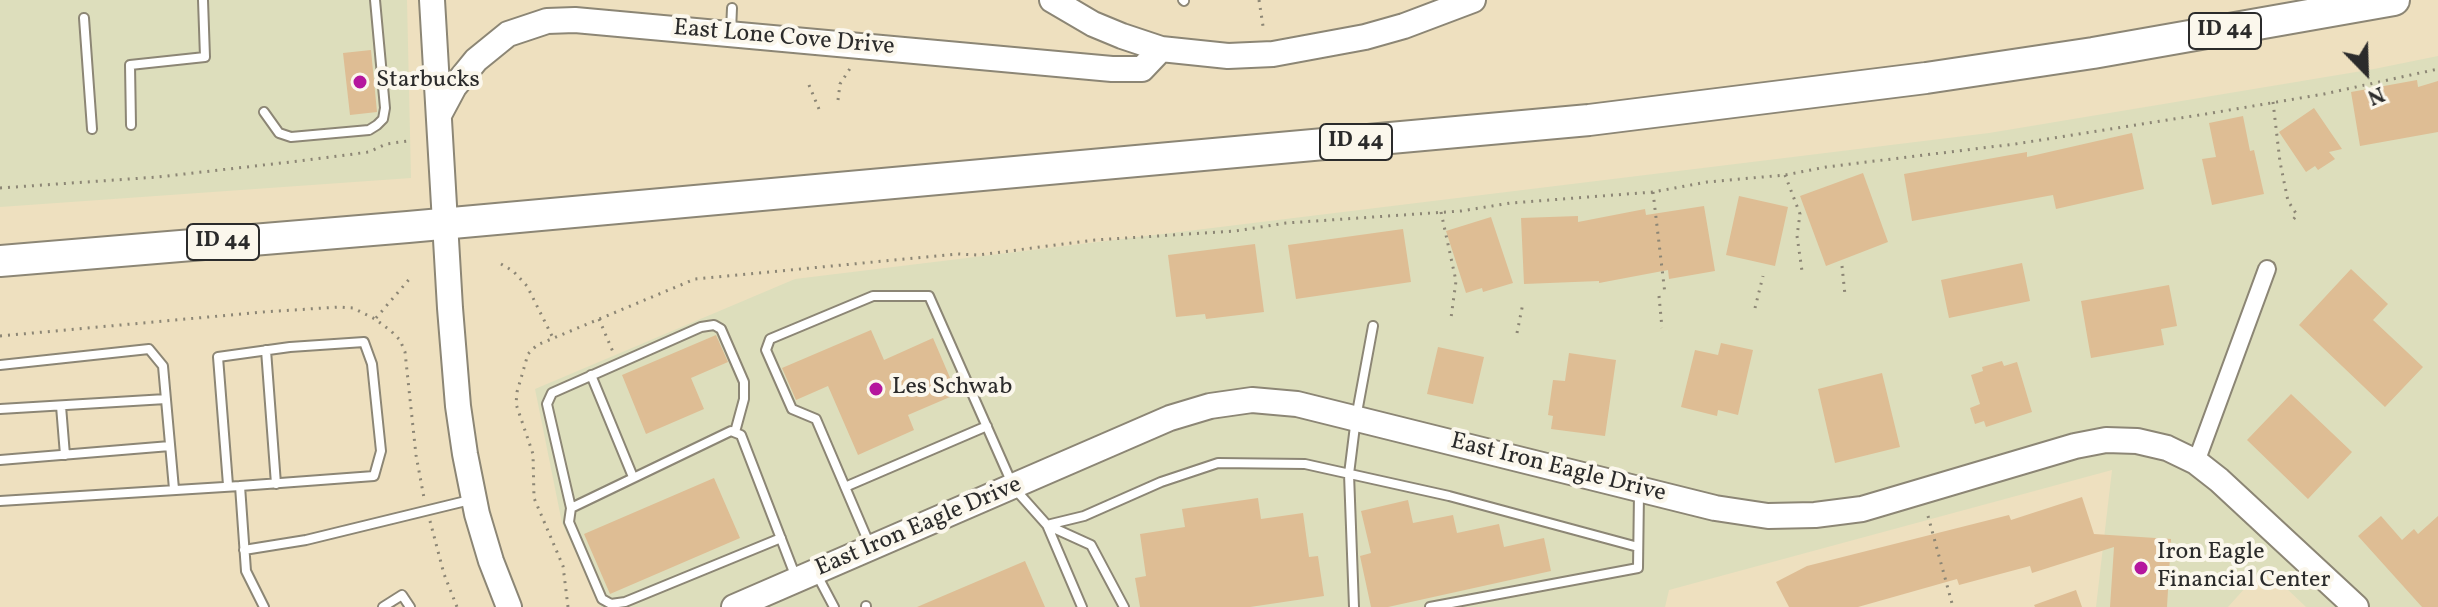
<!DOCTYPE html>
<html>
<head>
<meta charset="utf-8">
<style>
  body { margin:0 }
  #map { position:relative; width:2438px; height:607px; overflow:hidden; background:#eee0bf; font-family:Vollkorn,serif }
  canvas { display:block }
  .north { position:absolute; left:2326px; top:32px; width:80px; height:80px; -webkit-text-stroke:6px #fbf7ec; paint-order:stroke; rotate:157deg; font-size:22px; font-weight:700; line-height:32px; text-align:center; color:#2b2b2b }
  .north::after { content:''; display:block; margin:auto; width:28px; height:36px; background:#2b2b2b; clip-path:polygon(50% 0,100% 100%,50% 72%,0 100%) }
</style>
</head>
<body>
<div id="map">
<canvas width="2438" height="607"></canvas>
<div class="north">N</div>
</div>
<script>
const g = document.querySelector('canvas').getContext('2d');
g.lineJoin = 'round';
function fillPath(path, color) { g.fillStyle = color; g.fill(path, 'evenodd'); }
const poly = rows => new Path2D(rows.map(r => 'M' + r).join(''));
function stroke(path, color, width, dash) { g.strokeStyle = color; g.lineWidth = width; g.lineCap = dash ? 'butt' : 'round'; g.setLineDash(dash || []); g.stroke(path); }
function write(font, color, halo, rows, align = 'center') {
  g.font = font + ' Vollkorn,serif'; g.lineWidth = 8; g.setLineDash([]); g.textBaseline = 'middle'; g.strokeStyle = halo; g.fillStyle = color; for (const [text, x, y, turn = 0] of rows) {
    g.save(); g.translate(x, y); g.rotate((+turn || 0) * Math.PI / 180); g.textAlign = isNaN(turn) ? turn : align; if (halo) g.strokeText(text, 0, 0); g.fillText(text, 0, 0); g.restore();
  }
}
fillPath(poly([
  [0,0,407,0,411,178,0,207],
  [2438,56,2438,607,2306,607,2264,567,2228,607,2096,607,2112,470,1669,590,1665,607,601,607,562,523,535,389,795,279,1989,133,2374,69]
]), '#dddebc');
fillPath(poly([
  [371,50,377,112,350,115,343,53],
  [2417,80,2418,87,2438,81,2438,132,2360,146,2351,92],
  [2314,108,2342,149,2329,152,2335,159,2318,170,2315,166,2306,172,2279,132],
  [2243,116,2250,151,2254,150,2264,194,2212,205,2202,159,2216,157,2209,123],
  [2132,133,2144,189,2056,209,2053,195,1912,221,1904,174,2027,152,2027,157],
  [1863,173,1888,242,1826,266,1800,196],
  [1739,196,1788,207,1775,266,1726,255],
  [1704,206,1715,271,1669,279,1668,270,1599,283,1599,281,1524,284,1521,218,1578,216,1578,222,1645,209,1646,215],
  [1491,217,1513,283,1483,292,1482,288,1466,293,1446,231],
  [1403,229,1411,282,1296,299,1288,245],
  [1255,244,1264,312,1206,319,1205,314,1176,317,1168,255],
  [2022,263,2030,301,1949,318,1941,280],
  [2351,269,2388,304,2373,320,2423,367,2385,407,2299,325],
  [2169,285,2177,326,2161,329,2164,345,2091,358,2081,301],
  [871,330,884,360,933,338,957,394,908,415,914,430,858,455,828,386,796,400,782,368],
  [716,335,728,362,691,378,704,409,646,434,622,375],
  [1721,343,1753,350,1738,415,1718,410,1717,416,1681,407,1695,350,1718,355],
  [1438,347,1484,357,1473,404,1427,394],
  [1569,353,1616,360,1605,436,1551,429,1553,416,1548,415,1553,380,1565,381],
  [2002,361,2004,366,2017,362,2032,412,1986,427,1984,421,1975,424,1970,408,1980,404,1971,375,1983,371,1982,367],
  [1882,373,1900,447,1835,463,1818,389],
  [2291,394,2352,452,2308,499,2247,440],
  [714,478,740,538,610,594,584,534],
  [2082,497,2094,534,2171,539,2167,607,2110,607,2114,547,2032,573,2030,566,1959,585,1957,579,1858,607,1789,607,1776,582,1807,566,2009,515,2011,520],
  [1258,498,1261,519,1303,513,1309,557,1318,556,1324,596,1250,607,1140,607,1135,578,1146,576,1140,534,1185,527,1182,509],
  [1408,500,1413,523,1453,515,1457,533,1499,524,1504,547,1544,538,1551,571,1388,607,1371,607,1360,556,1371,553,1361,511],
  [2381,516,2402,540,2414,529,2418,534,2438,516,2438,607,2422,607,2358,536],
  [1025,561,1045,607,917,607],
  [2076,590,2082,607,2035,607,2034,605]
]), '#debd94');
const lane = poly([
  [1183,0,1184,1],
  [84,18,92,129],
  [731,31,732,8],
  [264,112,279,133,291,137,369,130,377,125,383,119,385,108,375,0],
  [131,125,130,65,205,57,203,0],
  [266,350,276,484],
  [0,365,149,349,163,366,174,489],
  [591,375,633,477],
  [61,406,65,455],
  [0,409,166,399],
  [735,432,744,399,744,382,721,329,714,325,701,327,552,393,547,404,571,508,569,522,602,599,611,604,625,602,781,538],
  [0,460,170,446],
  [228,485,218,357,290,347,364,342,372,364,381,451,374,476,240,486],
  [845,487,987,426],
  [0,501,240,486,246,571,264,607],
  [571,508,731,431,741,435,795,575],
  [869,543,816,419,792,409,766,350,770,339,873,296,929,296,1014,488,1047,525,1091,545,1124,607],
  [244,550,306,540,470,500],
  [816,573,834,607],
  [866,606,866,607],
  [383,607,402,595,410,607],
  [1082,607,1047,525,1084,516,1161,482,1218,463,1305,464,1449,496,1638,547],
  [1354,607,1349,474,1356,418,1373,326],
  [1430,607,1638,568,1639,493]
]);
const street = poly([
  [2196,462,2267,269]
]);
const secondary = poly([
  [432,0,450,308,458,406,465,454,477,514,491,561,509,607],
  [1052,0,1093,24,1122,36,1161,49,1228,56,1273,54,1365,37,1404,26,1473,0],
  [439,115,454,87,476,60,508,34,547,21,575,20,1112,69,1142,69,1161,49],
  [734,607,1170,418,1210,406,1252,400,1297,404,1715,508,1768,516,1815,515,1862,509,2075,446,2106,440,2137,441,2167,448,2196,462,2219,480,2356,607]
]);
const highway = poly([
  [0,261,408,227,1589,120,1926,78,2093,53,2394,0]
]);
stroke(lane, '#8c8675', 12);
stroke(street, '#8c8675', 20);
stroke(secondary, '#8c8675', 28);
stroke(highway, '#8c8675', 34);
stroke(poly([
  [1259,0,1263,26],
  [809,85,821,114],
  [838,100,840,84,851,67],
  [2273,102,2280,162,2288,201,2297,215,2291,222],
  [1785,175,1800,214,1797,236,1802,271],
  [0,188,158,177,299,161,369,152,386,144,408,141],
  [1653,192,1665,294],
  [1441,212,1456,281,1451,318],
  [501,264,513,271,527,286,553,338],
  [1842,266,1845,295],
  [1659,296,1662,328],
  [1755,308,1763,276],
  [376,318,412,276],
  [599,319,613,352],
  [1517,333,1523,303],
  [0,336,263,312,339,307,353,308,375,319,391,331,400,340,405,352,416,455,424,498],
  [1928,516,1953,607],
  [430,521,444,574,457,607],
  [568,607,563,566,534,498,533,454,516,404,517,392,528,354,537,345,695,279,958,254,978,255,1095,240,1235,231,1286,223,1461,211,1511,203,1653,192,1707,182,1785,175,1826,167,2015,144,2206,114,2324,94,2438,69]
]), '#8c8675', 3, [2, 6]);
stroke(lane, '#fff', 8);
stroke(street, '#fff', 16);
stroke(secondary, '#fff', 24);
stroke(highway, '#fff', 30);
for (const [x, y, r, color] of [
  [360,82,8,"#b5179e"],
  [876,389,8,"#b5179e"],
  [2141,568,8,"#b5179e"]
]) { const dot = new Path2D(); dot.arc(x, y, r, 0, 2 * Math.PI); g.fillStyle = color; g.fill(dot); stroke(dot, '#fbf7ec', 3); }
for (const [x, y, w] of [
  [2225,31,72],
  [1356,142,72],
  [223,242,72]
]) { const box = new Path2D(); box.roundRect(x - w / 2, y - 18, w, 36, 6); g.fillStyle = '#fbf7ec'; g.fill(box); stroke(box, '#2b2b2b', 2); }
write('bold 22px', '#2b2b2b', null, [
  ["ID 44",2225,31],
  ["ID 44",1356,142],
  ["ID 44",223,242]
]);
write('24px', '#2b2b2b', '#fbf7ec', [
  ["East Lone Cove Drive",784,39,5],
  ["East Iron Eagle Drive",1558,469,14],
  ["East Iron Eagle Drive",919,528,-23]
]);
write('24px', '#2b2b2b', '#fbf7ec', [
  ["Starbucks",376,82],
  ["Les Schwab",892,389],
  ["Iron Eagle",2157,554],
  ["Financial Center",2157,582]
], 'left');
</script>
</body>
</html>
